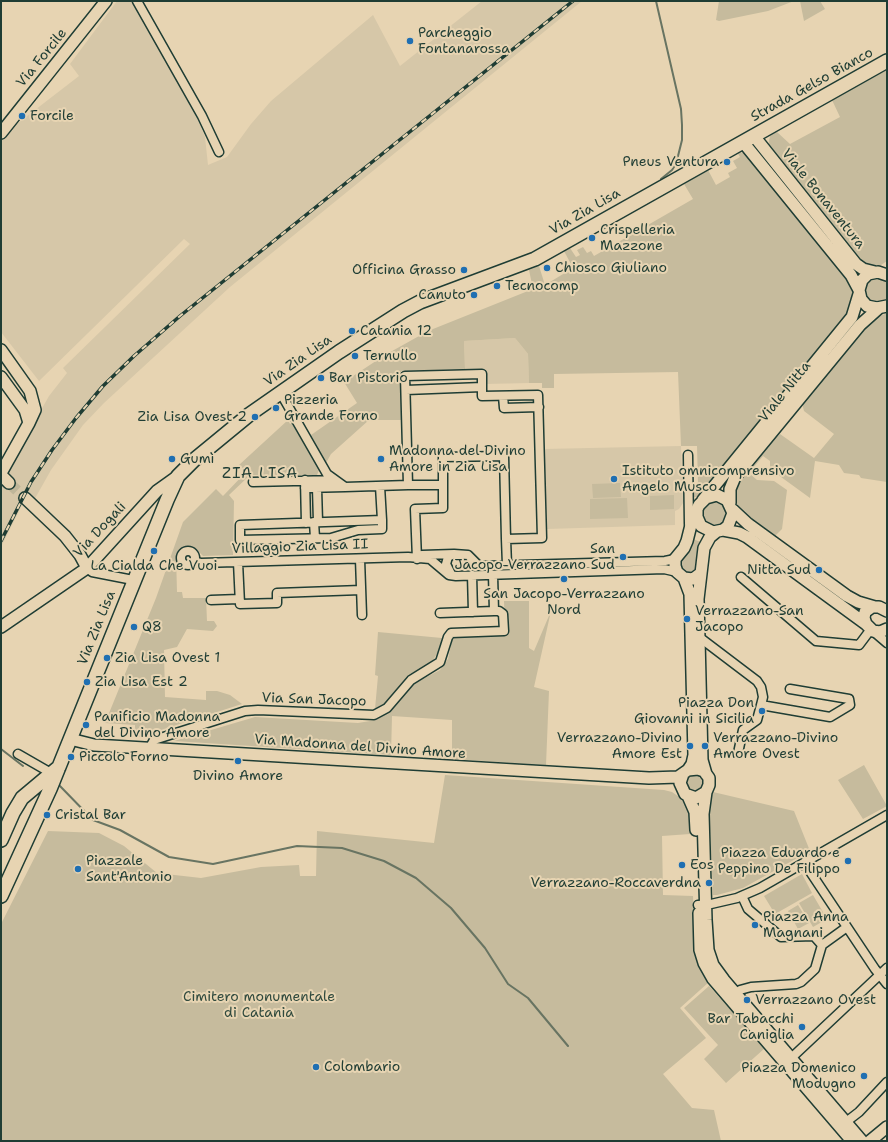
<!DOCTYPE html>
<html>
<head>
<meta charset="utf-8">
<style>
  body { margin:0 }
  #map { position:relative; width:888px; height:1142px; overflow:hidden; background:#e7d4b2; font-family:"Shantell Sans",sans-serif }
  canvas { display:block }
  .frame { position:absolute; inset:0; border:2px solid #1f3d34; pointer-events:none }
</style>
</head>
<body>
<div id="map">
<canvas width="888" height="1142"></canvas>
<div class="frame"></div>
</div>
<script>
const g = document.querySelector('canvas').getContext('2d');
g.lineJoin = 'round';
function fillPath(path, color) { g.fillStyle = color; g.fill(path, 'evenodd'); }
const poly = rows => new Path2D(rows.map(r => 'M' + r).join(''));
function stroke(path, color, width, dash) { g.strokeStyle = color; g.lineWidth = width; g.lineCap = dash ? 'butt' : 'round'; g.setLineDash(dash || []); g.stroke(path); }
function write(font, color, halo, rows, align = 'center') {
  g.font = font + ' "Shantell Sans",sans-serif'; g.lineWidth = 4; g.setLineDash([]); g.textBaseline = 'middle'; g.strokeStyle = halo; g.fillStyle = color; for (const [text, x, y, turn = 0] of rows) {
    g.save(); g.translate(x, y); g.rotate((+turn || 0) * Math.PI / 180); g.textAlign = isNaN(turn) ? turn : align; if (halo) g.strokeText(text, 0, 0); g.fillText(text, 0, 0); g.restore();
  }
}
fillPath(poly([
  [117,1,132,1,199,122,205,137,208,165,227,157,251,124,271,101,373,15,400,66,482,1,582,1,230,287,104,403,83,425,51,470,33,502,23,503,1,547,1,481,49,396,67,373,63,368,190,244,184,239,39,381,1,332,1,141,9,130,79,76,70,64],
  [515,338,528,354,529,383,486,384,486,369,465,369,464,341],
  [681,446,683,503,679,509,675,511,675,525,547,529,544,449]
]), '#d6c7a8');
fillPath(poly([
  [719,1,794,1,768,11,719,21,716,20],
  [800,1,820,1,825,9,804,21],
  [887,70,887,261,881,265,871,266,858,259,768,146,770,136,773,133,777,132,790,144,840,117,832,100],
  [737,152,744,153,747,156,851,284,854,297,848,313,697,497,692,497,692,486,698,484,697,446,681,446,678,372,554,374,554,388,542,388,542,383,529,383,528,354,515,338,464,341,465,369,401,371,402,420,369,420,331,454,326,463,311,435,357,403,344,382,385,355,428,331,533,289,529,270,539,266,545,285,573,268,564,251,570,248,576,257,580,255,577,250,583,247,587,253,591,251,594,256,693,199,684,184,708,170,716,185,730,177,728,173,737,168,733,161,740,157],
  [872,277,883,277,887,280,887,301,875,305,865,299,864,285],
  [887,313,887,482,861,478,859,475,844,473,839,465,815,461,810,498,770,469,770,461,763,456,749,473,757,480,774,481,787,490,782,529,774,537,744,515,738,507,736,500,736,485,767,446,780,434,814,458,834,434,804,411,802,403,870,321],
  [288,420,290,424,292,423,319,470,317,475,250,475,229,495,234,501,233,555,203,556,195,548,187,546,180,549,176,555,177,592,182,592,183,598,206,598,207,621,214,621,217,626,213,631,187,629,177,647,164,650,165,697,206,700,206,691,217,691,230,695,242,704,139,737,135,737,135,725,105,723,156,598,183,522,216,489,223,496,246,472,239,465],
  [620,483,621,497,593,498,592,484],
  [674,495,674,509,650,510,650,496],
  [627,498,628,518,590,519,590,499],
  [717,499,728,509,725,523,711,528,700,518,703,504],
  [693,539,703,543,698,570,688,575,679,568,681,558],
  [504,601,529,601,529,648,534,651,551,611,534,687,549,691,546,765,452,759,452,720,392,716,391,755,174,741,255,717,358,723,376,720,392,710,415,683,440,670,448,659,453,636,505,634],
  [378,632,442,638,440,649,431,663,408,675,384,704,375,709,378,676,375,675],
  [864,765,887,806,863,819,838,780],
  [691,772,705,777,704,792,689,794,683,780],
  [445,775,664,790,672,792,685,801,690,816,690,834,662,836,663,895,693,896,695,953,700,967,709,982,680,1008,706,1038,663,1074,692,1108,714,1110,721,1141,1,1141,1,924,48,831,99,833,124,846,157,873,201,878,261,867,299,865,300,876,316,876,317,831,434,843],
  [713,792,794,811,810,851,743,888,717,895,713,895,709,807],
  [802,874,812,893,775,914,764,896],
  [813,895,827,919,813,927,799,903],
  [798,905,809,923,798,929,788,911],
  [709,986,765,1048,726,1083,704,1059,718,1045,684,1008]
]), '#c6bb9d');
stroke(poly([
  [656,1,681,109,682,125,682,140,676,164,672,170,661,179],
  [1,749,23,766],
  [58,784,93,820,120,830,169,857,213,864,297,846,342,848,384,861,416,878,451,908,485,948,508,984,528,998,568,1046]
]), '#687462', 2);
stroke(poly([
  [9,483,25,498]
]), '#bfb699', 11, [11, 5.5]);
const street = poly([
  [137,1,202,116,219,152],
  [406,390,482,387],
  [280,392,327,474,345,487,408,485,405,376,482,374,482,396,538,395,542,538,506,539,507,565],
  [503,396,504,408,539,407],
  [688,455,689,524],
  [305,480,306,523],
  [253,482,334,480],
  [408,485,443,485,443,457,504,456,506,539],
  [380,486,382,520,382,529,358,530,331,538,240,540,240,525,382,520],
  [305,488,345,487],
  [317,488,318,522],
  [314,522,315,538],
  '181 558a7 7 0 1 1 14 0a7 7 0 1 1-14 0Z',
  [422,555,454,554],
  [360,559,362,615],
  [417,559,415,509,443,508,443,485],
  [194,561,201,563,408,557,430,559,449,575,456,576,664,569,677,572],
  [238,562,240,604,277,603,277,593,361,590],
  [87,568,92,572,133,580],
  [451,574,446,564,448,557,454,554,468,555,479,566,483,566,665,561,675,559],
  [472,575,473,612],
  [741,577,816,641,859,645,871,629],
  [211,600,239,599],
  [440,613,494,611,493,575],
  [873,631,887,643],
  [699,637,757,681,761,687,763,697,761,705,830,717,850,705,849,699,790,689],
  [149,749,154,740,245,711,258,710,374,715,387,708,411,680,440,662,448,637,451,633,504,631,503,614,499,611,494,611],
  [738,753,743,730,757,720,761,705],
  [18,754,51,773],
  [805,864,875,969,887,984],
  [742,896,748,909,781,937,814,936,822,945],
  [698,905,711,904,737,898,760,888,887,815],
  [736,994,740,990,751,987,796,984,801,982,815,969,822,945,847,927],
  [787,1062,887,968],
  [846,1122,859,1112,887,1082]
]);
const secondary = poly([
  [1,133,106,1],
  [754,136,856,264,863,269,875,272],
  [743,142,851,275,859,290],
  [887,275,878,272,868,274,862,280,859,290,861,299,867,306,877,308,887,306],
  [1,350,30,391,35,410,29,423,1,473],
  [1,377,25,410,29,423],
  [1,475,9,483],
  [25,498,65,536,80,555,87,568],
  [703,500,852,317,859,294],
  [730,503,730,489,735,477,860,325,879,308],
  [697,510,697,517,701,526,713,532,723,530,728,526,733,513,727,500,717,495,706,498,699,505,693,517,687,541,684,548,675,559,675,566,677,572,684,578,693,579,701,573],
  [733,510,748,524,847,596,858,602,875,607],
  [723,530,739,533,747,537,866,624],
  [684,578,690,594,694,755,692,764,688,770],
  [887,611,879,607,872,607,865,612,864,618,866,624,873,631,880,632,887,629],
  [1,627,87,568,157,491,178,476],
  [70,739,94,745,649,778,678,777,688,770,698,769,704,771,709,778,709,785,706,792,696,798,685,794,680,783,683,774],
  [706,774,702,760,698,599,704,548,710,537,716,532],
  [706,792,703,814,706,920,708,950,713,965,724,980,862,1141],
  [688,796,695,812,696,830],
  [699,913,700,950,704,963,713,979,852,1141],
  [870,1141,887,1127]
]);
const primary = poly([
  [1,840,13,813,22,798,59,767],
  [1,896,50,789,167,500,178,476,194,460,250,414,339,352,403,311,420,302,535,259,887,61]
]);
stroke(street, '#1f3d34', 11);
stroke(secondary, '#1f3d34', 14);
stroke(primary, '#1f3d34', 16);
stroke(street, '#e7d4b2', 8);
stroke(secondary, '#e7d4b2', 11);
stroke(primary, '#e7d4b2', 13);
const rail = poly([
  [1,541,31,482,52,450,76,418,103,386,134,356,180,316,573,1]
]);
stroke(rail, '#1f3d34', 3.5);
stroke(rail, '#e7d4b2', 2, [6]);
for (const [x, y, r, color] of [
  [410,41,4,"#1f6fb2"],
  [22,116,4,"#1f6fb2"],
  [727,162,4,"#1f6fb2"],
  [592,238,4,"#1f6fb2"],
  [547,268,4,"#1f6fb2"],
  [464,270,4,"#1f6fb2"],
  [497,286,4,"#1f6fb2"],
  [474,295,4,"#1f6fb2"],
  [352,331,4,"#1f6fb2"],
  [355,356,4,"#1f6fb2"],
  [321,378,4,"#1f6fb2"],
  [276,408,4,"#1f6fb2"],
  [255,417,4,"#1f6fb2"],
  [172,459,4,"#1f6fb2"],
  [381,459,4,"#1f6fb2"],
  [614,479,4,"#1f6fb2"],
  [154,551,4,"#1f6fb2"],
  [623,557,4,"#1f6fb2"],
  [819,570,4,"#1f6fb2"],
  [564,579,4,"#1f6fb2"],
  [687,619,4,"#1f6fb2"],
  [134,627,4,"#1f6fb2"],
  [107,658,4,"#1f6fb2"],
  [87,682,4,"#1f6fb2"],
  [762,711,4,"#1f6fb2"],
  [86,725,4,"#1f6fb2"],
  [690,746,4,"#1f6fb2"],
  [705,746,4,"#1f6fb2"],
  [71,757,4,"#1f6fb2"],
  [238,761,4,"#1f6fb2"],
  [47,815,4,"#1f6fb2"],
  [848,861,4,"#1f6fb2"],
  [682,865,4,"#1f6fb2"],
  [78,869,4,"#1f6fb2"],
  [709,883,4,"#1f6fb2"],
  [755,925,4,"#1f6fb2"],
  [747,1000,4,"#1f6fb2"],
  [802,1027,4,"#1f6fb2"],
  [316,1067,4,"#1f6fb2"],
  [864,1076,4,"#1f6fb2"]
]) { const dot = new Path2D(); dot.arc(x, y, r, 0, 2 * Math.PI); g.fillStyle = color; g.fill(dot); stroke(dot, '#e7d4b2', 1.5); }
write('14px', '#1f3d34', '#e7d4b2', [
  ["Parcheggio",418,33],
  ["Fontanarossa",418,49],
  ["Forcile",30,116],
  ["Pneus Ventura",719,162,"right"],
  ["Crispelleria",600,230],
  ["Mazzone",600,246],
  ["Chiosco Giuliano",555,268],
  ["Officina Grasso",456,270,"right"],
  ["Tecnocomp",505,286],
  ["Canuto",466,295,"right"],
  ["Catania 12",360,331],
  ["Ternullo",363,356],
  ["Bar Pistorio",329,378],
  ["Pizzeria",284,400],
  ["Grande Forno",284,416],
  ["Zia Lisa Ovest 2",247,417,"right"],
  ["Madonna del Divino",389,451],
  ["Amore in Zia Lisa",389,467],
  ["Gumì",180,459],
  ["Istituto omnicomprensivo",622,471],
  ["Angelo Musco",622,487],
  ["San",615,549,"right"],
  ["Jacopo-Verrazzano Sud",615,565,"right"],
  ["La Cialda Che Vuoi",154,566,"center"],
  ["Nitta Sud",811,570,"right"],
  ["San Jacopo-Verrazzano",564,594,"center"],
  ["Nord",564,610,"center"],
  ["Verrazzano-San",695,611],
  ["Jacopo",695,627],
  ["Q8",142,627],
  ["Zia Lisa Ovest 1",115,658],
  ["Zia Lisa Est 2",95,682],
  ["Piazza Don",754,703,"right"],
  ["Giovanni in Sicilia",754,719,"right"],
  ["Panificio Madonna",94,717],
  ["del Divino Amore",94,733],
  ["Verrazzano-Divino",682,738,"right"],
  ["Amore Est",682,754,"right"],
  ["Verrazzano-Divino",713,738],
  ["Amore Ovest",713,754],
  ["Piccolo Forno",79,757],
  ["Divino Amore",238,776,"center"],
  ["Cristal Bar",55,815],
  ["Piazza Eduardo e",840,853,"right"],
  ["Peppino De Filippo",840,869,"right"],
  ["Piazzale",86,861],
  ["Sant'Antonio",86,877],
  ["Eos",690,865],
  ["Verrazzano-Roccaverdna",701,883,"right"],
  ["Piazza Anna",763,917],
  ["Magnani",763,933],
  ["Verrazzano Ovest",755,1000],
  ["Bar Tabacchi",794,1019,"right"],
  ["Caniglia",794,1035,"right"],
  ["Colombario",324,1067],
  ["Piazza Domenico",856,1068,"right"],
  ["Modugno",856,1084,"right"]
], 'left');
write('14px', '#1f3d34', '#e7d4b2', [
  ["Via Forcile",42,58,-51],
  ["Strada Gelso Bianco",812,85,-29],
  ["Viale Bonaventura",823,199,51],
  ["Via Zia Lisa",585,212,-30],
  ["Via Zia Lisa",298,361,-35],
  ["Viale Nitta",785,392,-51],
  ["Via Dogali",100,530,-47],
  ["Villaggio Zia Lisa II",300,547,-2],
  ["Via Zia Lisa",97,628,-68],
  ["Via San Jacopo",314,700,2],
  ["Via Madonna del Divino Amore",360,747,4]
]);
write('14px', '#304a3e', '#e7d4b2', [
  ["Cimitero monumentale",259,997],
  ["di Catania",259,1013]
]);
g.letterSpacing = '1px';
write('15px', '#1f3d34', '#e7d4b2', [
  ["ZIA LISA",260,474]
]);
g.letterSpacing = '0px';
</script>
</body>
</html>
